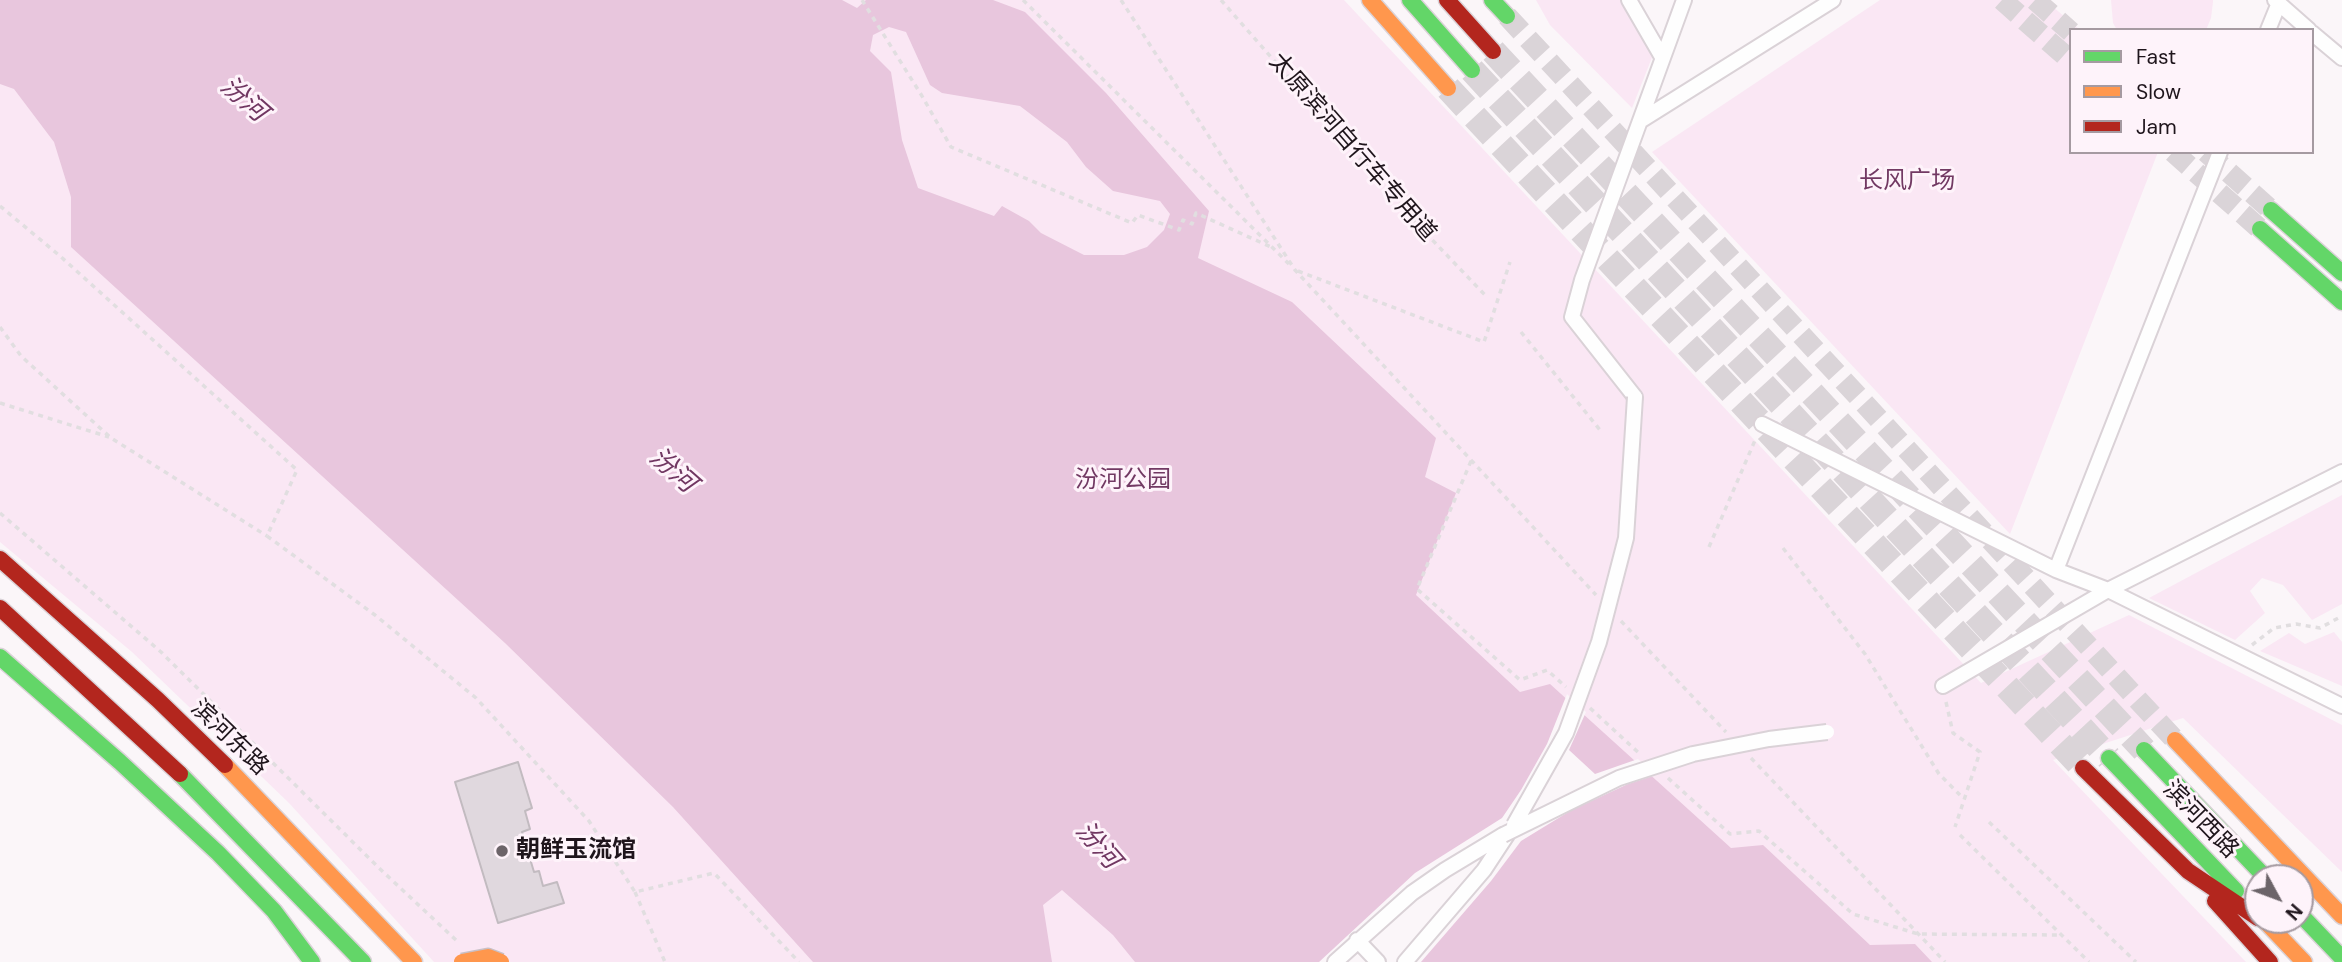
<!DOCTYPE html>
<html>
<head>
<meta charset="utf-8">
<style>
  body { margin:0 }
  #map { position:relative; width:2342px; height:962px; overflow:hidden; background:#fbf6f9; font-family:"DM Sans",sans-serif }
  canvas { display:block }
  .legend { position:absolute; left:2069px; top:28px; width:245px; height:126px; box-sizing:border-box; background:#fef3fa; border:2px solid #a59aa1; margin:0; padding:9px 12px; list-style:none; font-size:21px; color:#1f151c }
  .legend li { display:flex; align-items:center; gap:14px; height:35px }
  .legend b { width:35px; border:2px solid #a59aa1 }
  .north { position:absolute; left:2244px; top:864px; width:70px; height:70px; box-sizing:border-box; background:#fef3fa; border:2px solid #a59aa1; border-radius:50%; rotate:131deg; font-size:19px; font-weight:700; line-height:28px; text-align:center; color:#1f151c }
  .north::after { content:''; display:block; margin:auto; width:24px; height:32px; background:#6c6469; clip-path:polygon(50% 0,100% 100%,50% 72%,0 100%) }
</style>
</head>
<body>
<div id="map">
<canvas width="2342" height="962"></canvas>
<ul class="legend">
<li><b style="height:9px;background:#63d668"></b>Fast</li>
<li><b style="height:9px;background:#ff974d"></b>Slow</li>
<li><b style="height:9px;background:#b3261e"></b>Jam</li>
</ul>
<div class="north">N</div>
</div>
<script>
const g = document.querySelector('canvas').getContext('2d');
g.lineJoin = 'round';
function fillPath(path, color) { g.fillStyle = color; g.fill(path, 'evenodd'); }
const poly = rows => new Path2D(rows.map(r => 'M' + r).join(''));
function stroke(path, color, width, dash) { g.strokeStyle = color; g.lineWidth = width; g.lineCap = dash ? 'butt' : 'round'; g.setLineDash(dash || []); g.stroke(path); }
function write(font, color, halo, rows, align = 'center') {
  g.font = font + ' "DM Sans","Noto Sans SC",sans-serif'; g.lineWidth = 6; g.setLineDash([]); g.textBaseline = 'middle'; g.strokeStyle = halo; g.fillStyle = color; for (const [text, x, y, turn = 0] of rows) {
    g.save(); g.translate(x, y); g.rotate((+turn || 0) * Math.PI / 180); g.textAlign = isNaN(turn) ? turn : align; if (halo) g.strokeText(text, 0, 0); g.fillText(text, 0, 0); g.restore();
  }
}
fillPath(poly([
  [0,0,1344,0,1981,683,2129,615,2342,725,2342,872,2183,718,2053,760,2246,962,434,962,289,803,132,652,0,542],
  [1536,0,1624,0,1653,55,1632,108,1550,25],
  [1880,0,2045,0,2080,30,2071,30,2071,152,2158,152,2010,534,1652,152],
  [2111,0,2213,0,2213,2,2211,18,2206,30,2117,30,2113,23],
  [2342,495,2342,604,2312,620,2283,585,2262,578,2250,591,2265,613,2235,640,2149,598],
  [2334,632,2342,642,2342,686,2260,651,2289,633,2305,644]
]), '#fae7f4');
fillPath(poly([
  [0,0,842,0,857,8,866,0,993,0,1025,12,1106,93,1209,211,1198,258,1292,302,1436,438,1425,477,1456,493,1416,595,1520,692,1550,684,1731,848,1763,845,1870,945,1915,944,1932,962,1135,962,1113,935,1062,890,1043,905,1052,962,813,962,673,807,505,643,71,247,71,197,54,142,14,89,0,84],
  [889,27,906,32,930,85,942,93,1020,106,1067,142,1086,167,1113,191,1160,201,1170,214,1164,230,1147,247,1124,255,1084,255,1041,233,1029,221,1002,206,994,216,918,188,902,140,891,72,870,51,873,35]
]), '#e8c6dd');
fillPath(poly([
  [1567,694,1586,712,1569,750,1595,774,1638,759,1656,775,1628,784,1570,811,1521,841,1491,881,1421,962,1319,962,1415,873,1502,818,1521,790,1547,744]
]), '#fbf6f9');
const building = poly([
  [518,762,532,808,525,811,530,829,522,832,534,872,539,871,543,886,557,882,564,903,498,923,455,782,518,762]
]);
fillPath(building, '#e0d8de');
stroke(building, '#c2bbc0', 2);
stroke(poly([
  [2002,0,2071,61],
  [2035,0,2071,32],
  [1507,16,2175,740],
  [2173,152,2260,229],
  [2206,152,2271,210]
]), '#dad4d8', 21, [21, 10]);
stroke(poly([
  [1493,51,2144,750],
  [1472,70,2109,758],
  [1448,88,2083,768]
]), '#dad4d8', 26, [26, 13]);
const street = poly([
  [1629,0,1662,57],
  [2275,0,2309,30],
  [2268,30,2279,3],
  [2312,33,2342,58],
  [1640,121,1833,0],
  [1635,397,1572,317,1582,280,1684,0],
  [1762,424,2056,570,2108,590,2342,706],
  [2056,570,2220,152],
  [1943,686,2108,590,2342,472],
  [1357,940,1378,962],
  [1335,962,1412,893,1445,870,1503,835],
  [1405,962,1484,870,1507,835]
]);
const fast = poly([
  [1410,0,1472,70],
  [1492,0,1507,16],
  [2271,210,2342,273],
  [2260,229,2342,302],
  [0,657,120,762,218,853,274,911,312,962],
  [2144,750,2266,878],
  [2109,758,2236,891],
  [180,774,363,962],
  [2300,914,2342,958]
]);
const slow = poly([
  [1370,0,1448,88],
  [2175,740,2342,916],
  [225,765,414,962],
  [2264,920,2304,962]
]);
const jam = poly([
  [1447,0,1493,51],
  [0,559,158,700,225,765],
  [0,608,180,774],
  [2083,768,2188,871,2258,918],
  [2215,901,2270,962]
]);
stroke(street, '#dad2d7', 18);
stroke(fast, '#dad2d7', 19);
stroke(slow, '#dad2d7', 19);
stroke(jam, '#dad2d7', 19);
stroke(poly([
  [862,0,922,96,951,147,1132,223,1138,215,1179,230,1183,220,1192,224,1196,213,1271,247],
  [1023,0,1289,264],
  [1121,0,1295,270,1596,595],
  [1221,0,1418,225,1485,295],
  [0,206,60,256,297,470,267,536,375,615,476,698,589,821,635,892,714,873,799,962],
  [1298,271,1484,342,1510,262],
  [0,327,21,356,111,438,267,536],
  [1521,332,1600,430],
  [0,403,109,437],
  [1471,461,1417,589,1520,680,1547,670,1566,687],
  [0,513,161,652,379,868,457,941],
  [1709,547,1756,438],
  [1783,548,1865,654,1939,774,1960,795],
  [1621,621,1726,732],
  [2252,645,2274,628,2296,624,2320,628,2342,616],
  [1946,702,1953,733,1980,752,1955,827],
  [1590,708,1641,755],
  [1751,758,1945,962],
  [1668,778,1730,834,1759,831,1853,914,1918,934,2061,935],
  [1989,822,2136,962],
  [1960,835,2089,962],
  [635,892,665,962]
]), '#e1dee0', 3.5, [5, 5]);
stroke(street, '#fefefe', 14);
stroke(fast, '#63d668', 16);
stroke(slow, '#ff974d', 16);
stroke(jam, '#b3261e', 16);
const streetBridge = poly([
  [1514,825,1566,733,1599,642,1626,538,1635,397],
  [1503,835,1619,778,1693,754,1769,739,1827,732]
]);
const slowBridge = poly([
  [462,962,488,957,501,962]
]);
stroke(streetBridge, '#dad2d7', 18, []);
stroke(slowBridge, '#c9c0c6', 19, []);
stroke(streetBridge, '#fefefe', 14);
stroke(slowBridge, '#ff974d', 16);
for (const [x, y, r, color] of [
  [502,851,7,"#6c6469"]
]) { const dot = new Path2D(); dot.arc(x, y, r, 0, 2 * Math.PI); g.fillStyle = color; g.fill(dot); stroke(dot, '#fef3fa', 2.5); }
write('24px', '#1f151c', '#fef3fa', [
  ["太原滨河自行车专用道",1352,148,49],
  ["滨河东路",229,738,44],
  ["滨河西路",2200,820,46]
]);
write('24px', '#723963', '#fef3fa', [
  ["长风广场",1907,182],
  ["汾河公园",1123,481]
]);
write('bold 24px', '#1f151c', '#fef3fa', [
  ["朝鲜玉流馆",516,851]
], 'left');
write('italic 26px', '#713762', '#fef3fa', [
  ["汾河",243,100,41],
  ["汾河",672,471,41],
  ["汾河",1097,846,49]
]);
</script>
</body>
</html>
